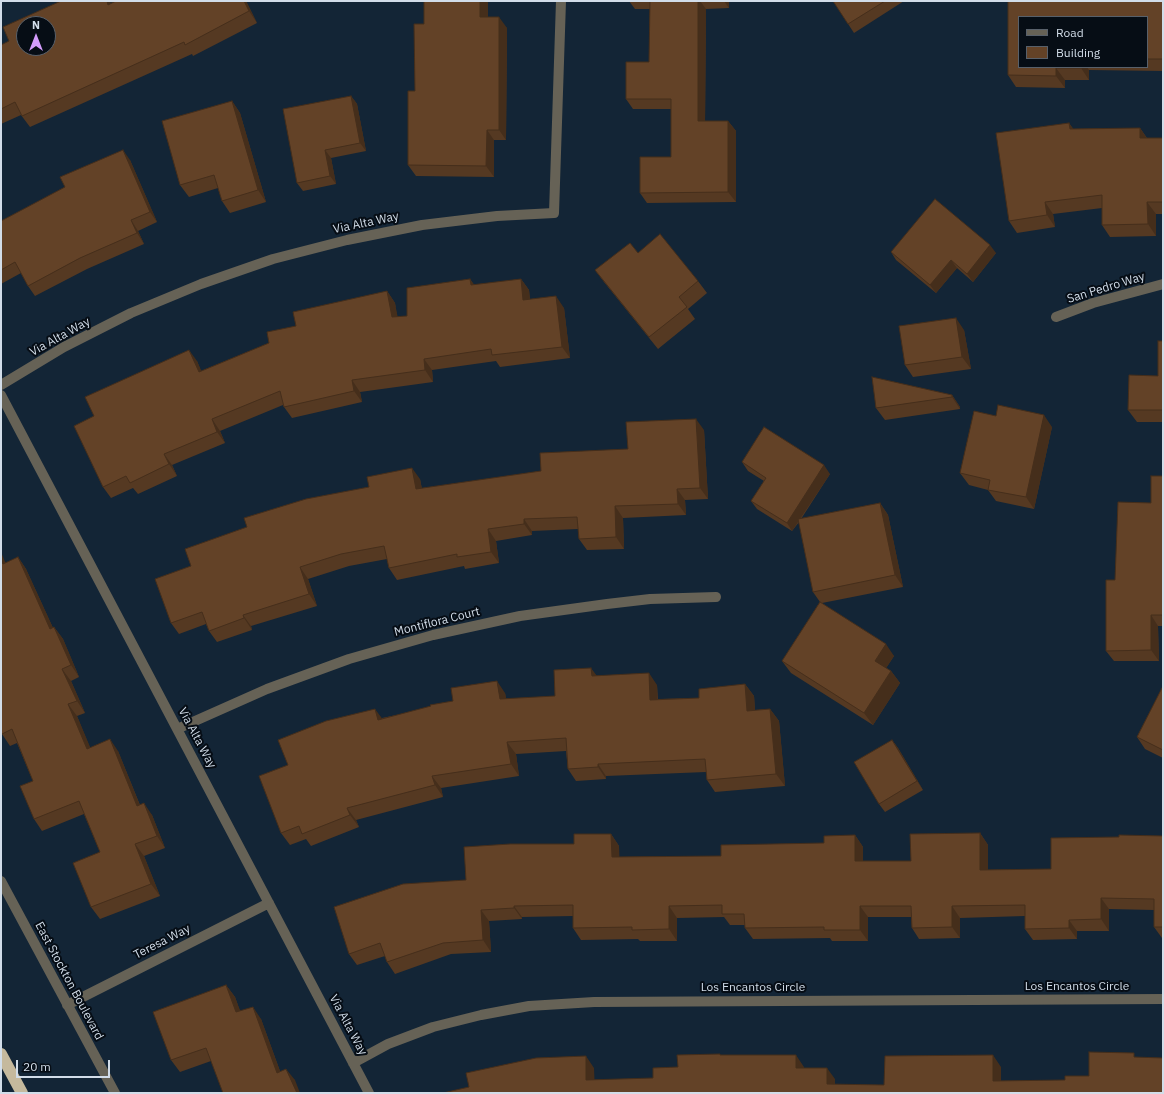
<!DOCTYPE html>
<html>
<head>
<meta charset="utf-8">
<style>
  body { margin:0 }
  #map { position:relative; width:1164px; height:1094px; overflow:hidden; background:#132536; font-family:"IBM Plex Sans",sans-serif }
  canvas { display:block }
  .frame { position:absolute; inset:0; border:2px solid #d2dde9; pointer-events:none }
  .legend { position:absolute; left:1018px; top:16px; width:130px; height:52px; box-sizing:border-box; background:#060d15; border:1px solid #58606a; margin:0; padding:5px 7px; list-style:none; font-size:12px; color:#d2dde9 }
  .legend li { display:flex; align-items:center; gap:8px; height:20px }
  .legend b { width:20px; border:1px solid #58606a }
  .north { position:absolute; left:16px; top:16px; width:40px; height:40px; box-sizing:border-box; background:#060d15; border:1px solid #58606a; border-radius:50%; rotate:0deg; font-size:11px; font-weight:700; line-height:16px; text-align:center; color:#d2dde9 }
  .north::after { content:''; display:block; margin:auto; width:14px; height:18px; background:#d39cfc; clip-path:polygon(50% 0,100% 100%,50% 72%,0 100%) }
  .scale { position:absolute; left:16px; top:1060px; width:94px; height:18px; box-sizing:border-box; border:2px solid #d2dde9; border-top:0; padding-left:5px; font-size:12px; line-height:14px; white-space:nowrap; color:#d2dde9; -webkit-text-stroke:3px #060d15; paint-order:stroke }
</style>
</head>
<body>
<div id="map">
<canvas width="1164" height="1094"></canvas>
<div class="frame"></div>
<ul class="legend">
<li><b style="height:5px;background:#666256"></b>Road</li>
<li><b style="height:11px;background:#634227"></b>Building</li>
</ul>
<div class="north">N</div>
<div class="scale">20 m</div>
</div>
<script>
const g = document.querySelector('canvas').getContext('2d');
g.lineJoin = 'round';
const poly = rows => new Path2D(rows.map(r => 'M' + r).join(''));
function stroke(path, color, width, dash) { g.strokeStyle = color; g.lineWidth = width; g.lineCap = dash ? 'butt' : 'round'; g.setLineDash(dash || []); g.stroke(path); }
function fillPath(path, color) { g.fillStyle = color; g.fill(path, 'evenodd'); }
function write(font, color, halo, rows, align = 'center') {
  g.font = font + ' "IBM Plex Sans",sans-serif'; g.lineWidth = 4; g.setLineDash([]); g.textBaseline = 'middle'; g.strokeStyle = halo; g.fillStyle = color; for (const [text, x, y, turn = 0] of rows) {
    g.save(); g.translate(x, y); g.rotate((+turn || 0) * Math.PI / 180); g.textAlign = isNaN(turn) ? turn : align; if (halo) g.strokeText(text, 0, 0); g.fillText(text, 0, 0); g.restore();
  }
}
stroke(poly([
  [1056,317,1093,303,1163,284],
  [1,385,64,347,131,313,201,284,273,259,347,240,422,225,497,216,554,213,561,1],
  [1,395,369,1093],
  [177,729,267,689,349,659,433,635,520,616,607,604,650,599,716,597],
  [1,881,115,1093],
  [67,1005,269,903],
  [353,1063,388,1044,433,1027,481,1015,529,1006,594,1002,1163,999]
]), '#666256', 10);
stroke(poly([
  [1,1054,22,1093]
]), '#c5b99d', 12);
fillPath(poly([
  [116,1,246,1,257,23,193,56,192,54,30,127,21,115,1,124,1,45],
  [629,1,729,1,729,8,706,9,705,121,728,121,736,131,736,202,647,203,640,193,671,157,671,109,633,109,626,99,649,62,650,9,635,9],
  [833,1,904,1,854,33],
  [1008,1,1163,1,1163,71,1089,70,1089,80,1065,80,1065,88,1016,87,1008,75],
  [1019,17,1147,17,1147,67,1019,67],
  [488,2,488,17,507,28,506,140,494,140,494,177,416,176,408,165,415,91,424,24],
  [351,96,357,104,366,151,331,158,336,184,303,191,297,183],
  [232,101,240,113,266,202,230,213,222,201,218,188,189,197,180,185],
  [1069,123,1073,129,1140,128,1147,138,1163,138,1163,214,1156,214,1156,236,1110,237,1102,225,1102,208,1053,214,1055,227,1017,233,1009,221],
  [130,160,157,222,138,231,144,244,87,269,35,296,28,286,21,273,1,284,1,221],
  [891,252,996,253,973,282,957,268,936,293,896,260],
  [638,253,698,281,707,293,688,309,695,319,658,349,604,282,595,270],
  [470,279,474,285,521,279,529,290,530,300,564,308,570,358,500,367,496,361,432,370,433,382,360,392,362,402,292,418,284,407,283,405,220,431,225,443,172,465,177,476,138,494,133,488,111,498,103,487,94,416,197,361,201,371,269,343,296,326,387,291,395,303,397,317,407,316],
  [964,330,971,369,913,377,905,365],
  [1163,341,1163,422,1137,422,1128,410,1158,376],
  [952,395,960,407,960,409,885,420,876,408],
  [1052,427,1034,509,996,501,988,490,969,485,960,473],
  [704,430,708,499,685,500,686,515,623,518,624,549,587,550,579,539,578,529,532,531,532,535,496,541,499,563,465,569,464,566,397,580,389,568,387,559,349,566,308,579,317,606,251,626,252,630,217,642,209,631,206,624,179,634,171,623,191,566,369,487,420,479,422,489,541,471],
  [742,462,830,474,801,519,880,503,888,515,903,587,822,603,894,656,886,668,891,671,900,683,873,725,791,673,782,661,820,602,813,592,799,522,792,531,757,509,751,501,764,481,748,471],
  [1163,476,1163,626,1158,626,1159,661,1114,661,1106,651,1115,580],
  [18,557,26,569,53,628,54,627,63,639,79,677,71,681,85,713,77,716,90,748,118,751,140,805,152,815,165,848,144,856,160,896,100,919,91,907,100,852,84,814,42,831,34,819,33,781,17,743,10,746,2,734,6,563],
  [597,676,657,685,658,699,699,698,745,684,754,696,755,710,770,709,779,721,785,786,715,792,707,780,706,772,606,776,606,779,576,781,568,769,566,751,516,754,519,776,441,788,443,797,356,820,359,827,311,846,306,839,290,845,281,833,288,765,382,718,505,693,506,699,555,696],
  [1163,686,1163,758,1145,749,1137,737],
  [892,740,898,748,923,790,885,812,879,804],
  [980,833,988,845,988,870,1051,869,1163,836,1163,938,1162,938,1154,927,1154,910,1109,909,1109,931,1077,931,1077,939,1033,940,1025,929,1025,916,960,918,960,938,919,939,912,928,911,917,868,917,868,941,832,941,830,938,753,939,745,928,745,925,730,925,724,917,677,918,677,941,640,941,638,939,581,940,573,928,573,916,522,917,522,919,489,921,491,952,451,954,395,974,387,962,385,956,357,965,349,954,466,880,574,844,611,834,619,846,619,857,721,856,824,843,855,835,863,847,863,861,911,861],
  [226,985,235,997,240,1011,261,1019,280,1071,295,1080,211,1061,180,1072,171,1060]
]), '#553922');
fillPath(poly([
  [107,1,110,1,116,16,108,5],
  [244,1,246,1,257,23,249,11],
  [480,1,487,1,488,2,488,28,480,17],
  [698,1,700,1,706,9,705,131,698,121],
  [724,1,729,1,729,8],
  [499,17,507,28,506,140,499,130],
  [1081,67,1087,67,1089,70,1089,80,1081,68],
  [1056,68,1065,80,1065,88,1056,76],
  [351,96,357,104,366,151,360,143],
  [232,101,240,113,266,202,258,190],
  [728,121,736,131,736,202,728,192],
  [1069,123,1078,135,1070,129],
  [1140,128,1148,140,1140,138],
  [487,130,494,140,494,177,486,166],
  [123,150,130,160,157,222,150,212],
  [325,150,331,158,336,184,330,176],
  [1045,202,1053,214,1055,227,1047,215],
  [1147,202,1156,214,1156,236,1148,224],
  [131,220,138,231,144,244,137,233],
  [990,245,996,253,973,282,967,274],
  [951,260,957,268,936,293,930,285],
  [470,279,478,290,471,285],
  [521,279,529,290,531,312,523,300],
  [387,291,395,303,400,329,392,317],
  [556,296,564,308,570,358,562,347],
  [956,318,964,330,971,369,962,357],
  [189,350,197,361,207,384,199,372],
  [424,359,432,370,433,382,425,370],
  [352,380,360,392,362,402,354,391],
  [952,395,960,407,960,409,952,397],
  [1044,415,1052,427,1034,509,1026,497],
  [212,419,220,431,225,443,217,432],
  [696,419,704,430,708,499,700,488],
  [164,454,172,465,177,476,169,464],
  [824,465,830,474,792,531,787,523],
  [412,468,420,479,424,501,416,489],
  [677,489,685,500,686,515,678,504],
  [880,503,888,515,903,587,895,575],
  [615,506,623,518,624,549,616,537],
  [524,519,532,531,532,535,524,524],
  [488,529,496,541,499,563,491,552],
  [1,552,11,576,3,564,1,559],
  [18,557,26,569,59,641,50,629],
  [300,567,308,579,317,606,309,594],
  [243,615,251,626,252,630,244,618],
  [1151,615,1158,626,1159,661,1151,650],
  [54,627,63,639,79,677,71,665],
  [886,644,894,656,883,673,875,661],
  [591,668,600,680,592,676],
  [62,669,71,681,85,713,77,701],
  [891,671,900,683,873,725,864,713],
  [649,673,657,685,658,712,650,700],
  [497,681,505,693,509,711,500,699],
  [745,684,754,696,756,723,747,711],
  [68,704,77,716,96,761,87,749],
  [375,709,384,721,378,720],
  [770,709,779,721,785,786,776,774],
  [110,739,118,751,145,818,137,806],
  [892,740,898,748,923,790,917,781],
  [507,742,516,754,519,776,511,764],
  [598,764,606,776,606,779,598,767],
  [432,776,441,788,443,797,435,785],
  [144,803,152,815,165,848,157,836],
  [347,808,356,820,359,827,350,815],
  [980,833,988,845,988,882,980,870],
  [611,834,619,846,620,868,612,857],
  [855,835,863,847,863,872,855,861],
  [135,844,144,856,160,896,151,884],
  [1101,898,1109,909,1109,931,1101,919],
  [514,906,522,917,522,919,514,908],
  [669,906,677,918,677,941,669,929],
  [860,906,868,917,868,941,860,930],
  [952,906,960,918,960,938,952,927],
  [481,910,489,921,491,952,483,940],
  [1069,920,1077,931,1077,939,1069,928],
  [226,985,235,997,245,1024,236,1012],
  [253,1007,261,1019,285,1085,277,1073],
  [796,1055,804,1067,804,1080,796,1068],
  [993,1055,1001,1067,1001,1093,993,1081],
  [586,1056,594,1068,595,1092,586,1080],
  [827,1068,835,1079,835,1093,827,1084],
  [286,1069,295,1080,300,1093,297,1093]
]), '#452e1b');
const building = poly([
  [61,1,107,1,108,5,116,1,244,1,249,11,185,45,184,42,22,116,15,102,1,109,1,45,9,41,3,27,61,1],
  [24,24,48,24,48,48,24,48,24,24],
  [424,1,480,1,480,17,499,17,499,130,487,130,486,166,408,165,408,91,415,91,414,24,424,24,424,1],
  [650,1,698,1,698,121,728,121,728,192,640,193,640,157,671,157,671,99,626,99,626,62,649,62,650,1],
  [833,1,885,1,848,24,833,1],
  [1008,1,1163,1,1163,59,1147,59,1147,17,1019,17,1019,67,1081,67,1081,68,1056,68,1056,76,1008,75,1008,1],
  [351,96,360,143,325,150,330,176,297,183,283,109,351,96],
  [232,101,258,190,222,201,214,175,180,185,162,121,232,101],
  [1069,123,1070,129,1140,128,1140,138,1163,138,1163,202,1147,202,1148,224,1102,225,1102,195,1045,202,1047,215,1009,221,996,133,1069,123],
  [123,150,150,212,131,220,137,233,80,258,28,286,15,262,1,270,1,221,65,187,60,177,123,150],
  [935,199,990,245,967,274,951,260,930,285,891,252,935,199],
  [660,234,698,281,679,297,687,307,649,337,595,270,630,243,638,253,660,234],
  [470,279,471,285,521,279,523,300,556,296,562,347,492,355,491,349,424,359,425,370,352,380,354,391,284,407,280,391,212,419,217,432,164,454,169,464,130,483,126,476,103,487,74,426,94,416,85,397,189,350,199,372,269,343,267,332,296,326,293,312,387,291,392,317,407,316,407,288,470,279],
  [956,318,962,357,905,365,899,326,956,318],
  [1158,341,1163,341,1163,410,1128,410,1129,375,1158,376,1158,341],
  [872,377,952,395,952,397,876,408,872,377],
  [998,405,1044,415,1026,497,988,490,990,480,960,473,974,411,996,416,998,405],
  [696,419,700,488,677,489,678,504,615,506,616,537,579,539,577,517,524,519,524,524,488,529,491,552,457,557,457,554,389,568,384,546,341,554,300,567,309,594,243,615,244,618,209,631,202,612,171,623,155,579,191,566,185,549,247,527,244,518,306,499,369,487,367,477,412,468,416,489,541,471,540,453,628,449,626,422,696,419],
  [764,427,824,465,787,523,751,501,766,478,742,462,764,427],
  [1151,476,1163,476,1163,615,1151,615,1151,650,1106,651,1106,580,1115,580,1118,502,1151,503,1151,476],
  [880,503,895,575,813,592,798,519,880,503],
  [18,557,50,629,54,627,71,665,62,669,77,701,68,704,87,749,110,739,137,806,144,803,157,836,135,844,151,884,91,907,73,863,100,852,79,801,34,819,20,786,33,781,12,729,2,734,1,732,1,559,3,564,18,557],
  [820,602,886,644,875,661,891,671,864,713,782,661,820,602],
  [591,668,592,676,649,673,650,700,699,698,699,689,745,684,747,711,770,709,776,774,707,780,705,759,598,764,598,767,568,769,566,738,507,742,511,764,432,776,435,785,347,808,350,815,302,834,299,826,281,833,259,776,288,765,278,740,326,721,375,709,378,720,431,706,430,705,453,701,451,688,497,681,500,699,555,696,554,670,591,668],
  [1163,686,1163,750,1137,737,1163,686],
  [892,740,917,781,879,804,854,762,892,740],
  [980,833,980,870,1051,869,1051,838,1119,837,1119,835,1163,836,1163,927,1154,927,1154,899,1101,898,1101,919,1069,920,1069,928,1025,929,1025,905,952,906,952,927,912,928,911,906,860,906,860,930,824,930,824,927,745,928,744,914,722,914,722,905,669,906,669,929,632,930,632,927,573,928,573,905,514,906,514,908,481,910,483,940,443,943,387,962,380,943,349,954,334,907,403,884,466,880,464,847,510,844,574,844,574,834,611,834,612,857,721,856,721,845,824,843,824,836,855,835,855,861,911,861,910,834,980,833],
  [226,985,236,1012,253,1007,277,1073,286,1069,297,1093,223,1093,206,1048,171,1060,153,1012,226,985],
  [1089,1052,1134,1053,1134,1057,1163,1058,1163,1093,443,1093,469,1087,466,1073,536,1058,586,1056,586,1080,653,1078,653,1068,678,1067,677,1055,720,1054,720,1055,796,1055,796,1068,827,1068,827,1084,884,1085,885,1056,993,1055,993,1081,1065,1080,1065,1076,1089,1076,1089,1052]
]);
fillPath(building, '#634227');
stroke(building, '#452e1b', 1);
write('12px', '#d2dde9', '#060d15', [
  ["Via Alta Way",366,223,-12],
  ["San Pedro Way",1106,288,-17],
  ["Via Alta Way",60,337,-29],
  ["Montiflora Court",437,622,-14],
  ["Via Alta Way",197,738,62],
  ["Teresa Way",162,942,-27],
  ["East Stockton Boulevard",69,981,62],
  ["Los Encantos Circle",1077,987],
  ["Los Encantos Circle",753,988],
  ["Via Alta Way",348,1025,62]
]);
</script>
</body>
</html>
